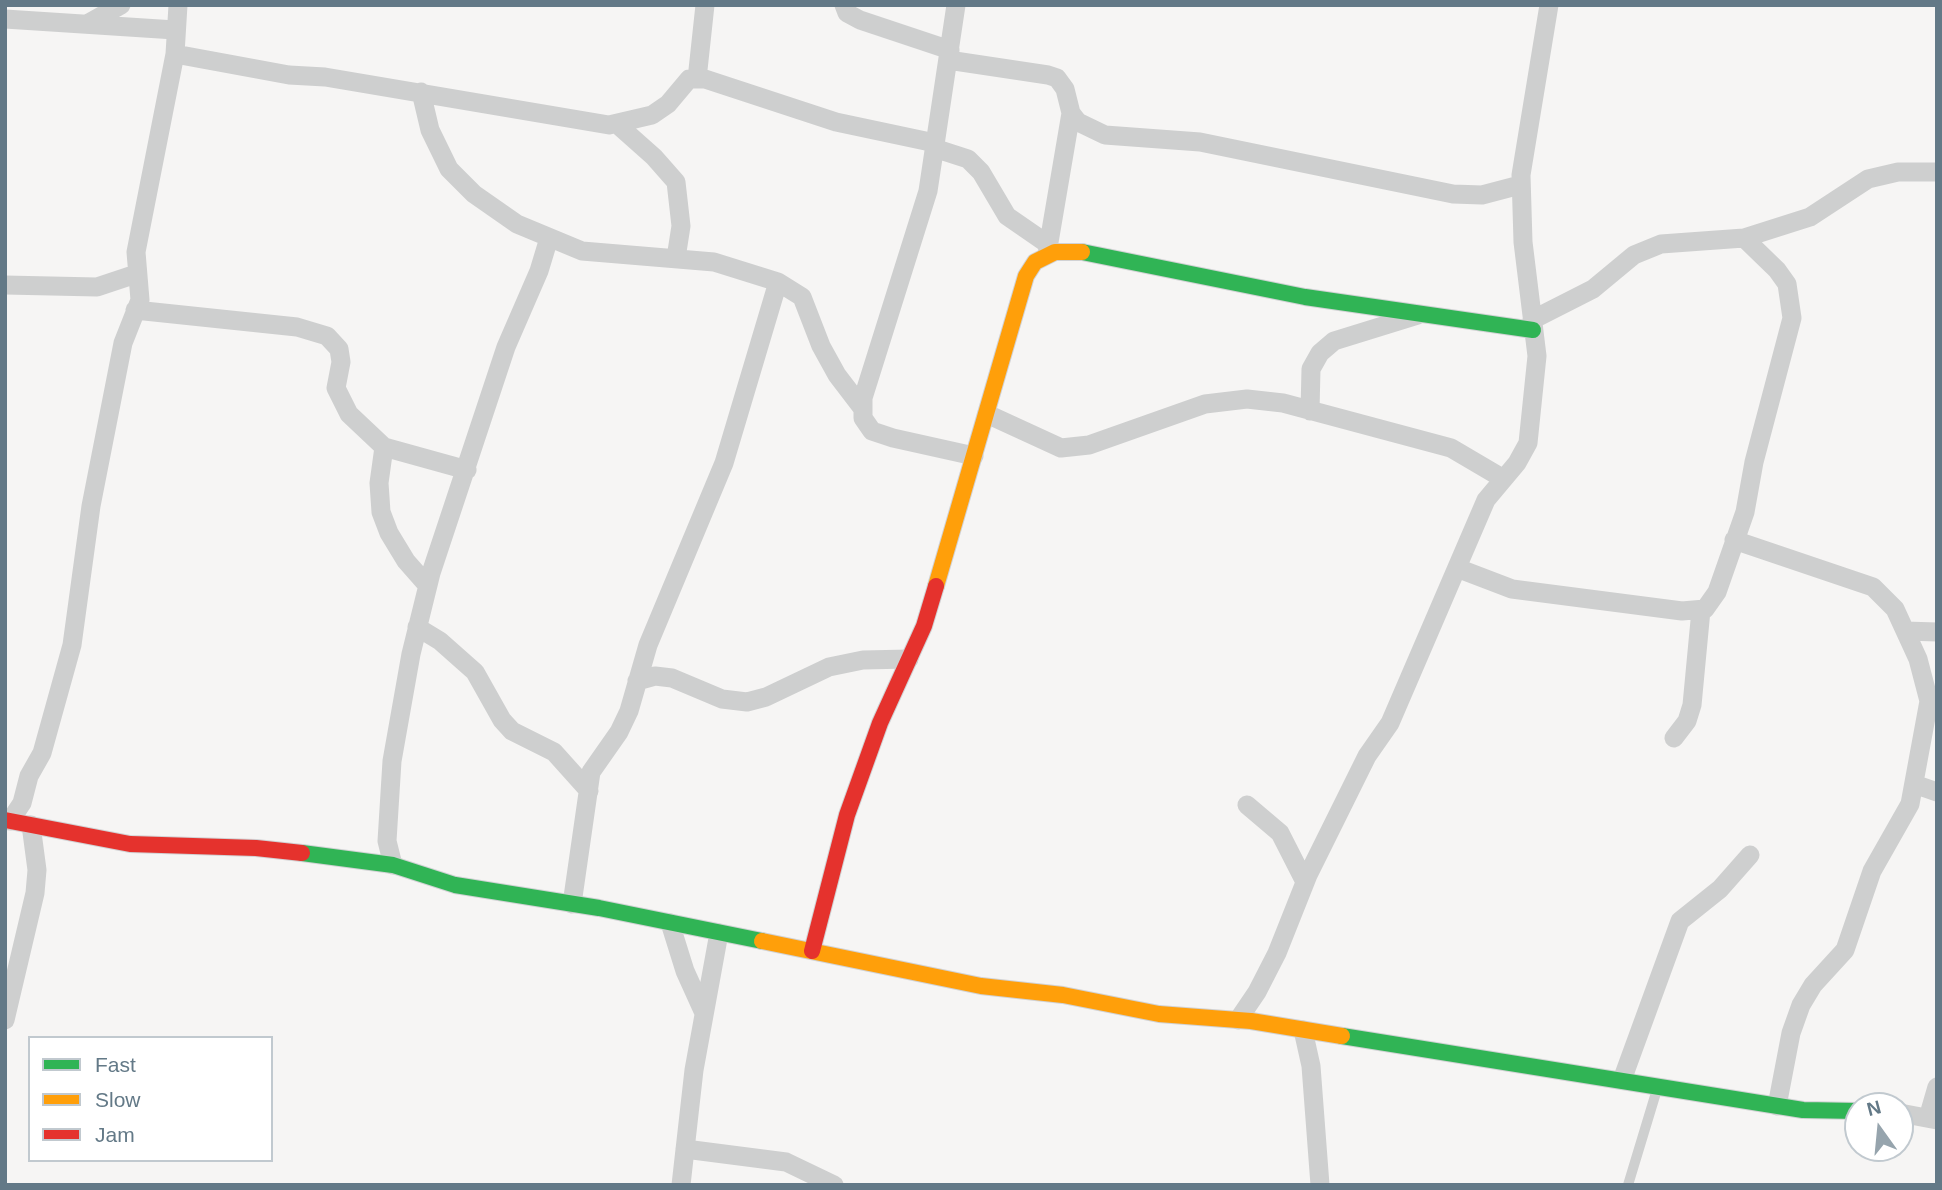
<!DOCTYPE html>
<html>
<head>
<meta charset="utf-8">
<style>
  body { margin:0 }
  #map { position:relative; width:1942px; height:1190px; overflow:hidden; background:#f6f5f4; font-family:Helvetica,sans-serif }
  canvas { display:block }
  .frame { position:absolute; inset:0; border:7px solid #637987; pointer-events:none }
  .legend { position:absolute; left:28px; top:1036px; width:245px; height:126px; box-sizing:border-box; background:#fff; border:2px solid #c1c9cf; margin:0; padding:9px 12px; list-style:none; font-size:21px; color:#637987 }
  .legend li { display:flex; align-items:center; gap:14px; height:35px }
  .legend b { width:35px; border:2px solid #c1c9cf }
  .north { position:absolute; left:1844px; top:1092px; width:70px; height:70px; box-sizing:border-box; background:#fff; border:2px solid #c1c9cf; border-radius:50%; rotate:345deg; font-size:19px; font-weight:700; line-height:28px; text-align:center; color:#637987 }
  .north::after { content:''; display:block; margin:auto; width:24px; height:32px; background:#96a4ad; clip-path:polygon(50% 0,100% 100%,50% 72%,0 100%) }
</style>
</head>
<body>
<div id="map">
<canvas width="1942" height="1190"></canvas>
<div class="frame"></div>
<ul class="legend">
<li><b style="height:9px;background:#30b455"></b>Fast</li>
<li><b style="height:9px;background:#ff9f0a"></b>Slow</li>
<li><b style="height:9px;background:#e5322d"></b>Jam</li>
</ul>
<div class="north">N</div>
</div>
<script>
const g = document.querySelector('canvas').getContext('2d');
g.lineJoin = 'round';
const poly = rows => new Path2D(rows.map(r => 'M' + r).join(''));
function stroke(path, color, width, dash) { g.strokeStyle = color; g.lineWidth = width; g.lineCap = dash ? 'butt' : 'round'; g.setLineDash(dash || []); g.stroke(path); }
const fast = poly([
  [1082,252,1305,297,1533,330],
  [302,853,393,865,455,885,599,908,762,941],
  [1342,1036,1803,1110,1858,1111]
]);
const slow = poly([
  [936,586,1026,276,1035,262,1055,252,1082,252],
  [762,941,981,986,1063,995,1159,1014,1251,1021,1342,1036]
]);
const jam = poly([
  [5,820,130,844,256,848,302,853],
  [812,951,847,815,880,723,924,626,936,586]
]);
stroke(fast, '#d1d2d4', 18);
stroke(slow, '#d1d2d4', 18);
stroke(jam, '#d1d2d4', 18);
stroke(poly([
  [1628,1185,1658,1086]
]), '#cecfcf', 10);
stroke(poly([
  [844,5,847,13,860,20,950,50],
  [956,5,928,191,863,398,863,418,872,431,893,438,974,456],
  [5,19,175,30],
  [87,24,121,5],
  [175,54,289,75,325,77,609,125,652,115,668,104,689,79,705,79,836,122,935,143],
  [948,60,1048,75,1057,78,1065,89,1071,113,1078,122,1105,135,1200,142,1453,194,1482,195,1520,185],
  [697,79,705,5],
  [421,92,430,130,449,169,474,194,517,224,582,251,714,262,778,282,802,297,821,346,837,375,863,409],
  [618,125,654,157,676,182,681,226,676,258],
  [934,148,968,159,981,172,1007,216,1049,245],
  [1047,254,1071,113],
  [5,285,97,287,136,274],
  [135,310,297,327,327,336,339,349,341,362,336,388,349,414,384,447,467,470],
  [1532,320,1593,289,1634,255,1661,244,1744,238,1810,217,1868,179,1898,172,1937,172],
  [1310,411,1311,369,1320,353,1334,341,1418,315],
  [987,414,1061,448,1089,445,1205,404,1247,399,1283,403,1451,448,1502,478],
  [384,447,379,483,381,512,389,533,406,561,428,586],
  [1734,540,1873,587,1895,609,1918,659,1929,701,1910,804,1872,871,1845,950,1813,985,1801,1005,1791,1033,1777,1106],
  [1457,568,1512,589,1682,611,1705,609,1717,592,1745,512,1754,462,1792,318,1787,284,1777,270,1744,238],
  [417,627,440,641,475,672,502,720,512,731,554,752,589,791],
  [1905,631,1937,632],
  [637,681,655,676,672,678,722,699,747,702,766,697,829,667,863,660,909,659],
  [1674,738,1687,721,1692,705,1701,610],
  [1914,784,1937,792],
  [1247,805,1280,833,1305,882],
  [10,821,22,803,29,776,42,753,72,645,91,506,123,343,140,300,136,252,175,54,178,5],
  [393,865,387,841,392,761,411,654,431,573,506,347,539,271,549,238],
  [572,904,591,772,619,732,629,711,648,645,724,463,778,282],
  [670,923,685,971,704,1013],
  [5,1020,35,893,37,870,31,825],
  [1238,1020,1257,992,1277,953,1308,875,1367,756,1390,723,1486,500,1517,463,1528,443,1537,356,1523,242,1521,175,1549,5],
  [1303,1030,1311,1066,1320,1185],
  [1622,1080,1680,921,1720,889,1750,855],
  [1900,1113,1937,1120],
  [1928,1118,1937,1087],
  [685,1149,786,1162,834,1185],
  [681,1185,694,1070,719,933]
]), '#cecfcf', 19);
stroke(fast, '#30b455', 16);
stroke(slow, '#ff9f0a', 16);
stroke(jam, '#e5322d', 16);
</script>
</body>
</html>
